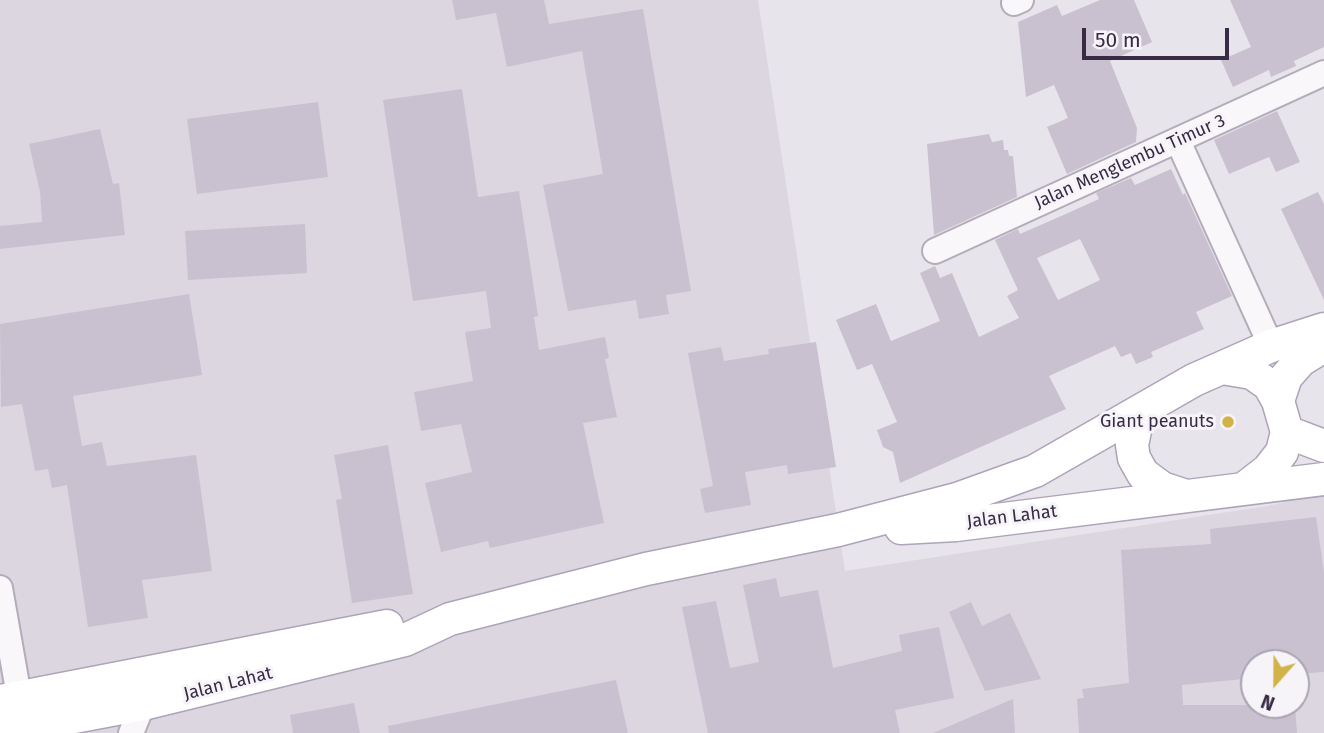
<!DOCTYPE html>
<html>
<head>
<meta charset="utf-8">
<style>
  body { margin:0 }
  #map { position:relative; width:1324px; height:733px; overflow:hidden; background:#e8e4ec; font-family:"Fira Sans",sans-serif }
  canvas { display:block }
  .north { position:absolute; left:1240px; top:649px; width:70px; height:70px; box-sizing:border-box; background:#f6f4f9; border:2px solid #aaa4b1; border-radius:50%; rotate:201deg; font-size:19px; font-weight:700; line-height:28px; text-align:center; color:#392b45 }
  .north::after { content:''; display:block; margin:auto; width:24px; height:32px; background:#d1b349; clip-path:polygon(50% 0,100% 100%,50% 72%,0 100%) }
  .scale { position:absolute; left:1082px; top:28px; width:147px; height:32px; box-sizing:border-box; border:4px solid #392b45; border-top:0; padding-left:9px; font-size:21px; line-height:24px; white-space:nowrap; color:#392b45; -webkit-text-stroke:5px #f6f4f9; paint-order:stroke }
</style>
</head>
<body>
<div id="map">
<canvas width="1324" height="733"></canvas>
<div class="north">N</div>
<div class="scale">50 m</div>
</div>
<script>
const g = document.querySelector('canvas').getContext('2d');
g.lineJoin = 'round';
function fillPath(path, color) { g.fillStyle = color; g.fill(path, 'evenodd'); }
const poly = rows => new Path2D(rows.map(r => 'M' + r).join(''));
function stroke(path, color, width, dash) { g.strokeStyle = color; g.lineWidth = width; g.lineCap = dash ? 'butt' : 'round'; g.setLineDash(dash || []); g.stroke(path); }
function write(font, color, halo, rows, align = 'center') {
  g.font = font + ' "Fira Sans",sans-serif'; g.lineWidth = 6; g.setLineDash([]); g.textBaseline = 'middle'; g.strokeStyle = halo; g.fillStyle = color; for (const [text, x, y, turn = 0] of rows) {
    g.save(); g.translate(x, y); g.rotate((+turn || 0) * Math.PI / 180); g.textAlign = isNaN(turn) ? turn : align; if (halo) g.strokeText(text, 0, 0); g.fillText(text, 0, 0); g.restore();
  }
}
fillPath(poly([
  [0,0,758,0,845,571,1267,506,1324,493,1324,733,0,733],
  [1254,663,1296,663,1296,705,1254,705]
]), '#dcd6e1');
fillPath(poly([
  [452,0,544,0,549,24,643,9,691,291,666,295,669,314,639,319,636,300,568,311,543,185,603,174,582,51,507,67,496,13,456,20],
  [1100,0,1134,0,1152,42,1110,61,1137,128,1136,142,1067,174,1047,127,1068,118,1054,85,1026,97,1018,22,1057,5,1062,16],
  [1230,0,1324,0,1324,47,1294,61,1296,66,1271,77,1269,70,1233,87,1221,60,1251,47],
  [462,89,478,197,519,191,538,316,534,317,539,350,605,337,609,358,605,359,617,417,583,423,604,523,490,548,488,541,441,552,425,483,472,472,461,424,421,431,414,392,473,381,465,332,491,328,486,291,413,301,383,100],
  [318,102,328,177,197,194,187,119],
  [1277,111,1300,162,1276,172,1269,157,1229,174,1214,140],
  [100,129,113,184,119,183,125,235,0,249,0,226,42,222,40,192,29,144],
  [989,134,992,142,1003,140,1004,150,1008,150,1009,156,1013,156,1017,197,934,235,927,144],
  [1171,169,1183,195,1185,193,1232,296,1196,312,1204,329,1151,352,1153,357,1136,364,1131,353,1121,357,1115,346,1049,376,1066,409,900,483,893,452,883,447,877,430,897,422,872,364,857,370,836,320,876,304,891,341,940,321,920,273,935,266,940,278,952,273,979,337,1019,318,1007,296,1018,290,995,240,1018,229,1020,234,1068,213,1099,199,1096,193,1131,178,1135,185],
  [1080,239,1100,280,1058,300,1037,258],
  [1318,192,1324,204,1324,300,1281,209],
  [305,224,307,273,188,280,185,231],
  [189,294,202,375,73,396,82,446,102,442,107,466,196,455,212,571,142,580,148,618,88,627,67,485,52,488,48,469,35,471,22,404,1,407,0,324],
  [816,342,836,467,788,474,787,465,745,472,751,505,705,513,700,489,713,486,688,353,721,347,724,361,769,354,768,349],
  [388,445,413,594,352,603,336,500,342,499,334,455],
  [1316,517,1324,572,1324,672,1296,674,1296,663,1254,663,1254,678,1182,685,1183,705,1295,705,1297,733,1079,733,1077,699,1084,698,1082,689,1129,683,1121,550,1211,544,1210,529],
  [776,578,780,597,818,590,833,668,902,651,899,635,939,627,954,698,895,710,900,733,708,733,682,607,716,601,730,668,759,662,743,585],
  [971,602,982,626,1010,613,1041,679,985,691,949,612],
  [616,680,628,733,389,733,388,726],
  [1013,699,1015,733,933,733],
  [354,703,360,733,293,733,290,715]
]), '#c9c1cf');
const minor = poly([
  [1014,3,1021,0],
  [1178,141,1271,346],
  [935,251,1324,73],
  [0,588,19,696],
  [131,733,143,704]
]);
const major = poly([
  [1222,368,1252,373,1269,385,1278,401,1287,432,1282,452,1268,470,1246,487],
  [1278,401,1286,377,1301,360,1324,346],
  [1147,408,1136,426,1132,445,1134,458,1143,474,1162,488,1186,496],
  [1287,432,1324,446],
  [901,528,956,525,1324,479],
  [0,701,387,626],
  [0,731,143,704,405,640,450,619,646,569,838,530,957,499,1035,471,1194,380,1271,346,1324,329]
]);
stroke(minor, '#b4acba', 28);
stroke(major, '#aea3b8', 35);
stroke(minor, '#f9f7fa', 24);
stroke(major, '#fff', 32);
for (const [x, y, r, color] of [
  [1228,422,7,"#d1b349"]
]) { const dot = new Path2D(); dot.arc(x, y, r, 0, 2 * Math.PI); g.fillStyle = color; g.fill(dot); stroke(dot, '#f6f4f9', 2.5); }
write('18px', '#392b45', '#f6f4f9', [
  ["Jalan Menglembu Timur 3",1130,162,-24],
  ["Jalan Lahat",1012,517,-7],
  ["Jalan Lahat",228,684,-14]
]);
write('18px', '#392b45', '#f6f4f9', [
  ["Giant peanuts",1214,422]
], 'right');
</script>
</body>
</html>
